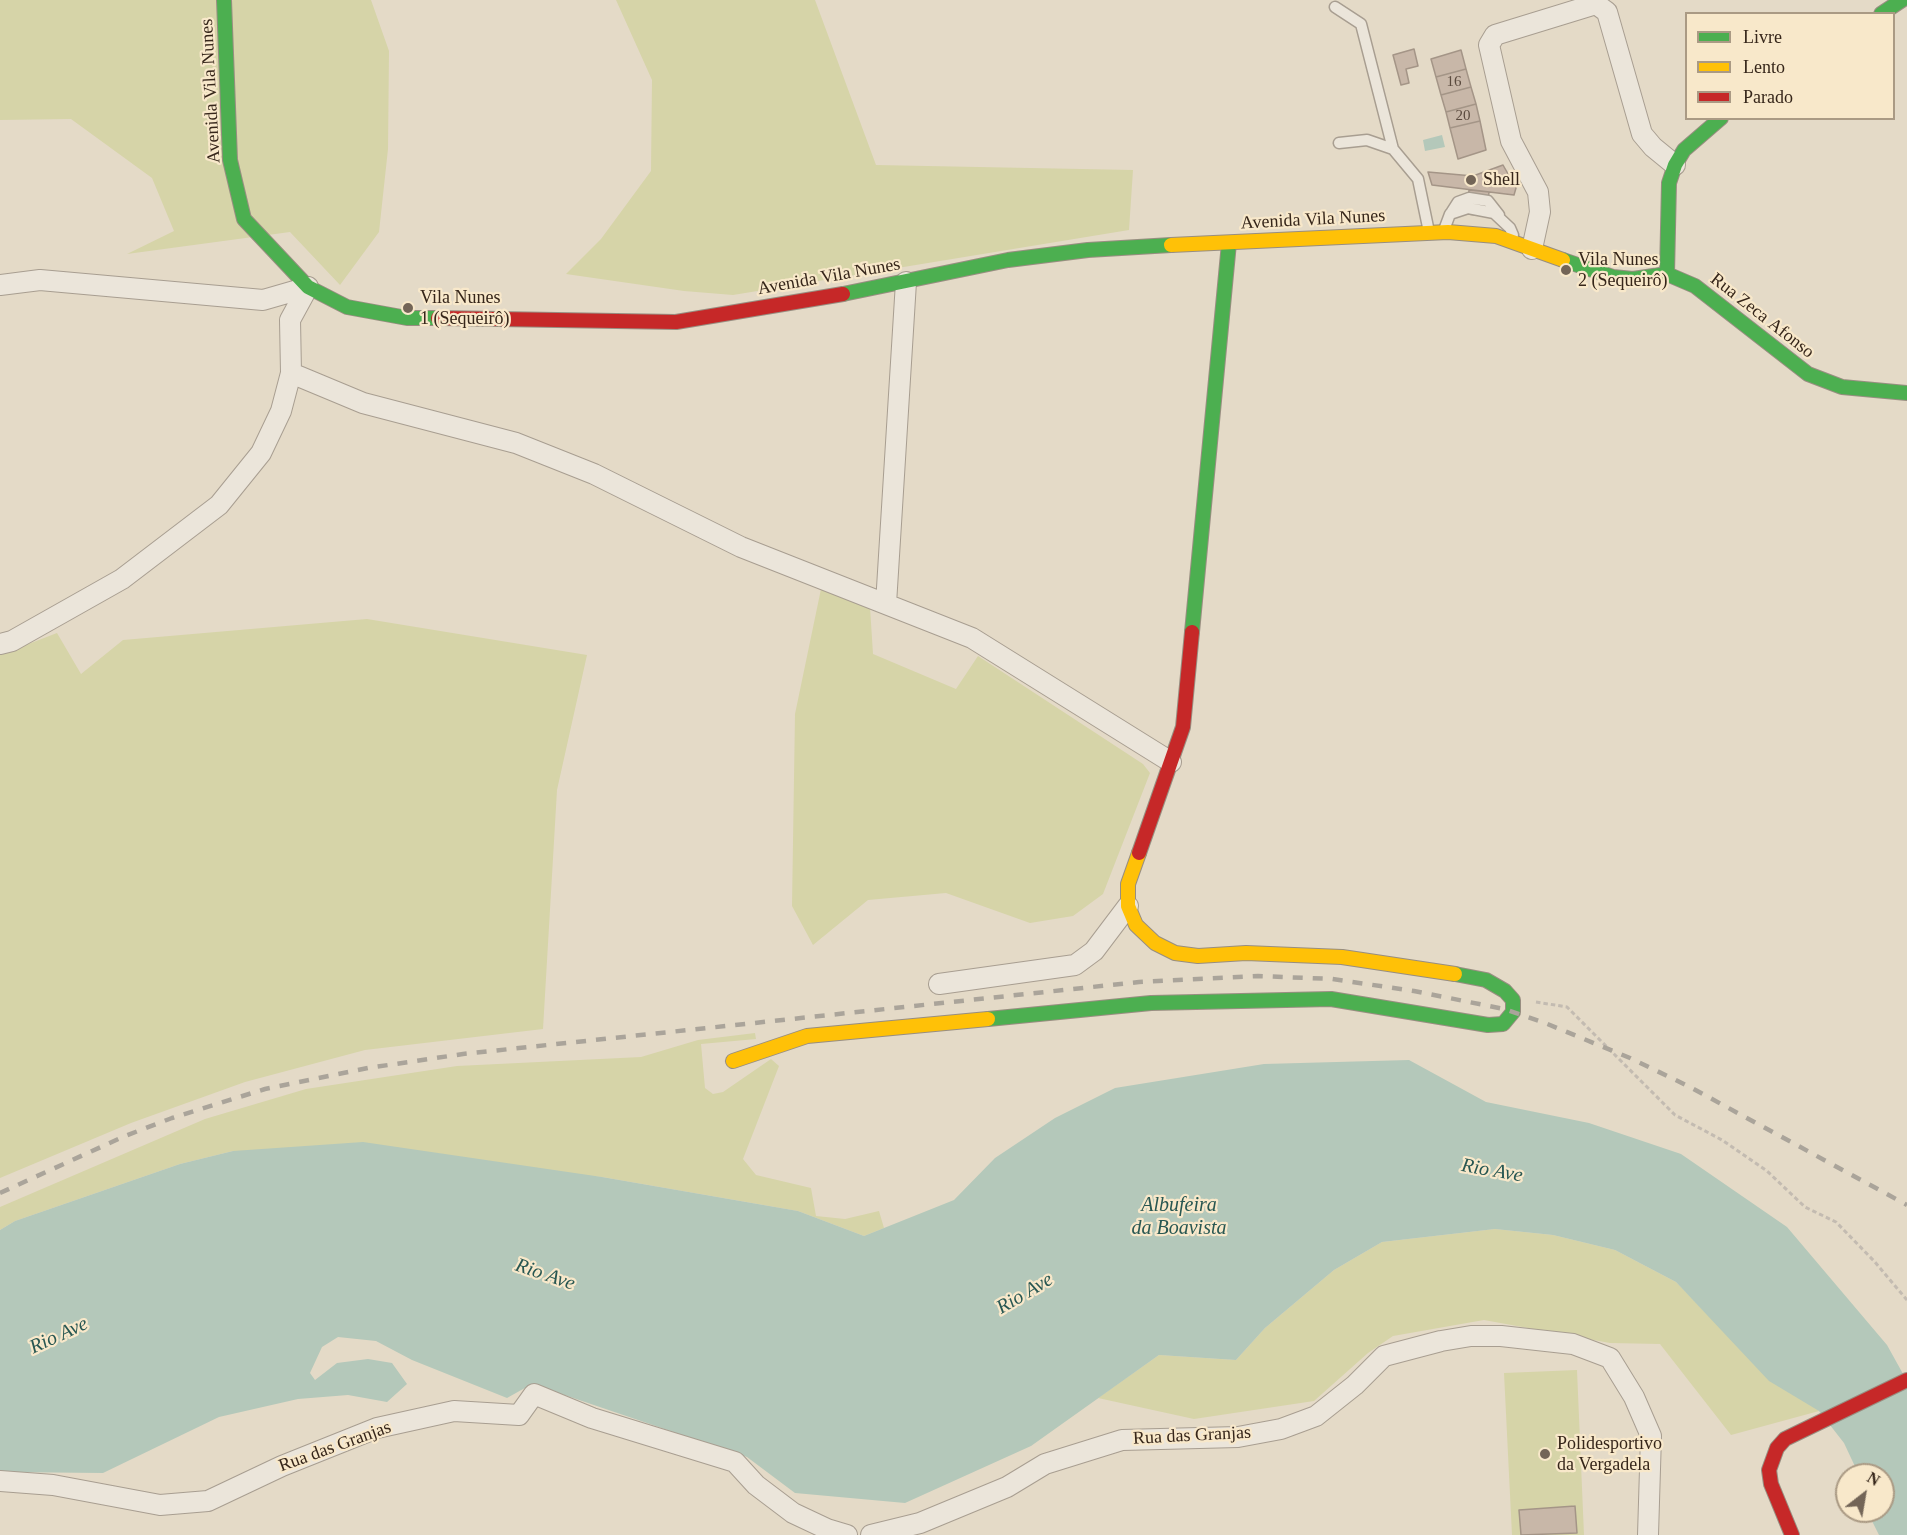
<!DOCTYPE html>
<html>
<head>
<meta charset="utf-8">
<style>
  body { margin:0 }
  #map { position:relative; width:1907px; height:1535px; overflow:hidden; background:#e4dac7; font-family:"Times New Roman",serif }
  canvas { display:block }
  .legend { position:absolute; left:1685px; top:12px; width:210px; height:108px; box-sizing:border-box; background:#f8e8ca; border:2px solid #aa9a84; margin:0; padding:8px 10px; list-style:none; font-size:18px; color:#36261a }
  .legend li { display:flex; align-items:center; gap:12px; height:30px }
  .legend b { width:30px; border:2px solid #aa9a84 }
  .north { position:absolute; left:1835px; top:1463px; width:60px; height:60px; box-sizing:border-box; background:#f8e8ca; border:2px solid #aa9a84; border-radius:50%; rotate:31deg; font-size:16px; font-weight:700; line-height:24px; text-align:center; color:#36261a }
  .north::after { content:''; display:block; margin:auto; width:21px; height:27px; background:#736557; clip-path:polygon(50% 0,100% 100%,50% 72%,0 100%) }
</style>
</head>
<body>
<div id="map">
<canvas width="1907" height="1535"></canvas>
<ul class="legend">
<li><b style="height:8px;background:#4caf50"></b>Livre</li>
<li><b style="height:8px;background:#ffc107"></b>Lento</li>
<li><b style="height:8px;background:#c62828"></b>Parado</li>
</ul>
<div class="north">N</div>
</div>
<script>
const g = document.querySelector('canvas').getContext('2d');
g.lineJoin = 'round';
function fillPath(path, color) { g.fillStyle = color; g.fill(path, 'evenodd'); }
const poly = rows => new Path2D(rows.map(r => 'M' + r).join(''));
function stroke(path, color, width, dash) { g.strokeStyle = color; g.lineWidth = width; g.lineCap = dash ? 'butt' : 'round'; g.setLineDash(dash || []); g.stroke(path); }
function write(font, color, halo, rows, align = 'center') {
  g.font = font + ' "Times New Roman",serif'; g.lineWidth = 4.5; g.setLineDash([]); g.textBaseline = 'middle'; g.strokeStyle = halo; g.fillStyle = color; for (const [text, x, y, turn = 0] of rows) {
    g.save(); g.translate(x, y); g.rotate((+turn || 0) * Math.PI / 180); g.textAlign = isNaN(turn) ? turn : align; if (halo) g.strokeText(text, 0, 0); g.fillText(text, 0, 0); g.restore();
  }
}
fillPath(poly([
  [0,0,371,0,389,51,388,149,379,232,340,285,290,232,127,254,174,231,152,178,71,119,0,120],
  [616,0,815,0,876,165,1133,170,1129,230,733,295,684,291,566,274,601,239,651,171,652,80],
  [821,589,870,607,873,654,956,689,978,656,1143,764,1150,773,1103,894,1073,916,1030,923,946,893,868,900,813,945,792,906,795,714],
  [367,619,587,655,557,790,543,1029,365,1050,245,1082,131,1123,0,1178,0,655,57,633,81,674,123,640],
  [755,1033,756,1039,701,1044,705,1088,713,1094,723,1092,771,1059,779,1066,743,1159,756,1175,811,1188,816,1216,845,1219,879,1211,884,1228,864,1236,798,1211,602,1177,233,1151,180,1164,15,1221,0,1230,0,1207,205,1119,306,1089,457,1066,641,1057,698,1040],
  [1495,1229,1553,1235,1615,1250,1676,1282,1715,1322,1819,1411,1731,1435,1660,1344,1610,1343,1484,1320,1393,1336,1368,1353,1314,1401,1194,1419,1098,1398,1159,1355,1236,1360,1265,1328,1334,1270,1382,1242],
  [1577,1370,1584,1535,1512,1535,1504,1373]
]), '#d6d4a8');
fillPath(poly([
  [1442,135,1445,147,1425,151,1423,140],
  [1409,1060,1486,1102,1589,1123,1681,1154,1787,1227,1887,1345,1907,1381,1907,1535,1879,1535,1867,1511,1883,1511,1883,1475,1859,1475,1844,1443,1819,1411,1769,1381,1676,1282,1615,1250,1553,1235,1495,1229,1382,1242,1334,1270,1265,1328,1236,1360,1159,1355,1031,1446,905,1503,795,1493,747,1457,532,1384,507,1398,412,1360,376,1341,338,1337,322,1347,310,1373,315,1380,337,1363,368,1359,392,1363,407,1384,387,1402,348,1395,298,1399,219,1417,103,1473,0,1472,0,1230,15,1221,180,1164,233,1151,363,1142,602,1177,798,1211,864,1236,954,1200,995,1158,1055,1118,1115,1088,1264,1064]
]), '#b4c8ba');
const building = poly([
  [1414,49,1418,66,1406,69,1409,83,1401,85,1393,55,1414,49],
  [1461,50,1466,69,1436,77,1431,59,1461,50],
  [1466,69,1471,87,1441,95,1436,77,1466,69],
  [1471,87,1476,104,1446,112,1441,95,1471,87],
  [1476,104,1480,121,1450,128,1446,112,1476,104],
  [1480,121,1486,150,1458,159,1450,128,1480,121],
  [1503,165,1516,188,1514,195,1432,185,1428,172,1473,176,1503,165],
  [1469,190,1489,192,1486,216,1467,214,1469,190],
  [1575,1506,1577,1533,1521,1535,1519,1510,1575,1506]
]);
fillPath(building, '#c8b7a8');
stroke(building, '#a49587', 1.5);
const lane = poly([
  [1335,7,1361,24,1393,149,1418,179,1429,232],
  [1339,143,1367,140,1393,149],
  [1451,213,1458,202,1469,198,1488,201,1499,215],
  [1444,230,1450,214,1468,208,1494,213,1510,228,1513,235]
]);
const street = poly([
  [1532,249,1540,212,1538,192,1511,141,1489,45,1495,35,1596,4,1607,12,1642,134,1653,147,1675,165],
  [0,285,40,280,263,300,308,287],
  [291,373,363,403,516,443,594,474,741,547,972,638,1171,762],
  [886,604,906,282],
  [0,644,12,641,122,579,219,505,261,453,281,411,291,373,290,320,308,287],
  [939,984,1075,965,1094,951,1128,906],
  [0,1481,53,1485,160,1505,208,1501,282,1466,377,1428,454,1411,519,1415,534,1394,592,1418,735,1462,756,1485,793,1513,827,1529,847,1535],
  [871,1535,920,1523,1007,1487,1045,1464,1122,1440,1238,1437,1281,1429,1316,1416,1355,1385,1384,1356,1441,1341,1471,1336,1501,1336,1573,1344,1610,1358,1634,1397,1651,1436,1648,1535]
]);
const fast = poly([
  [224,0,230,160,244,219,308,287,347,307,407,318,438,318],
  [1881,14,1902,0],
  [1563,260,1613,277,1633,279,1667,274],
  [1667,274,1695,286,1808,374,1842,387,1907,393],
  [1667,274,1669,183,1675,165,1684,150,1721,118],
  [843,294,1008,260,1088,250,1171,245],
  [1192,632,1229,243],
  [988,1019,1151,1003,1331,999,1488,1025,1503,1024,1513,1012,1513,1000,1505,991,1486,980,1455,974]
]);
const slow = poly([
  [1171,245,1448,232,1496,236,1563,260],
  [1139,853,1128,884,1128,906,1136,925,1155,943,1175,953,1198,956,1246,953,1342,957,1455,974],
  [733,1061,807,1036,988,1019]
]);
const jam = poly([
  [438,318,676,322,843,294],
  [1139,853,1183,727,1192,632],
  [1792,1535,1771,1484,1769,1470,1777,1448,1785,1439,1907,1380]
]);
stroke(lane, '#a89e91', 13);
stroke(street, '#a89e91', 22);
stroke(fast, '#988e81', 16);
stroke(slow, '#988e81', 16);
stroke(jam, '#988e81', 16);
stroke(poly([
  [1536,1002,1567,1007,1675,1115,1722,1140,1767,1171,1805,1207,1836,1222,1874,1261,1907,1300]
]), '#c3bbb1', 3, [4.5, 3]);
stroke(lane, '#ebe5da', 10);
stroke(street, '#ebe5da', 20);
stroke(fast, '#4caf50', 14);
stroke(slow, '#ffc107', 14);
stroke(jam, '#c62828', 14);
stroke(poly([
  [0,1193,125,1136,172,1118,265,1089,368,1068,463,1054,1139,982,1258,976,1332,979,1414,991,1504,1009,1545,1023,1630,1058,1688,1086,1907,1205]
]), '#aaa49a', 4.5, [10, 10]);
for (const [x, y, r, color] of [
  [1471,180,6,"#736557"],
  [1566,270,6,"#736557"],
  [408,308,6,"#736557"],
  [1545,1454,6,"#736557"]
]) { const dot = new Path2D(); dot.arc(x, y, r, 0, 2 * Math.PI); g.fillStyle = color; g.fill(dot); stroke(dot, '#f8e8ca', 2); }
write('15px', '#5a4a3e', null, [
  ["16",1454,82],
  ["20",1463,116]
]);
write('18px', '#36261a', '#f8e8ca', [
  ["Avenida Vila Nunes",211,91,-93],
  ["Avenida Vila Nunes",1313,220,-3],
  ["Avenida Vila Nunes",829,277,-10],
  ["Rua Zeca Afonso",1762,316,38],
  ["Rua das Granjas",1192,1436,-3],
  ["Rua das Granjas",335,1447,-20]
]);
write('18px', '#36261a', '#f8e8ca', [
  ["Shell",1483,180],
  ["Vila Nunes",1578,260],
  ["2 (Sequeirô)",1578,281],
  ["Vila Nunes",420,298],
  ["1 (Sequeirô)",420,319],
  ["Polidesportivo",1557,1444],
  ["da Vergadela",1557,1465]
], 'left');
write('italic 20px', '#285752', '#f8e8ca', [
  ["Rio Ave",1492,1171,10],
  ["Albufeira",1179,1206],
  ["da Boavista",1179,1229],
  ["Rio Ave",545,1275,19],
  ["Rio Ave",1025,1294,-31],
  ["Rio Ave",59,1336,-25]
]);
</script>
</body>
</html>
